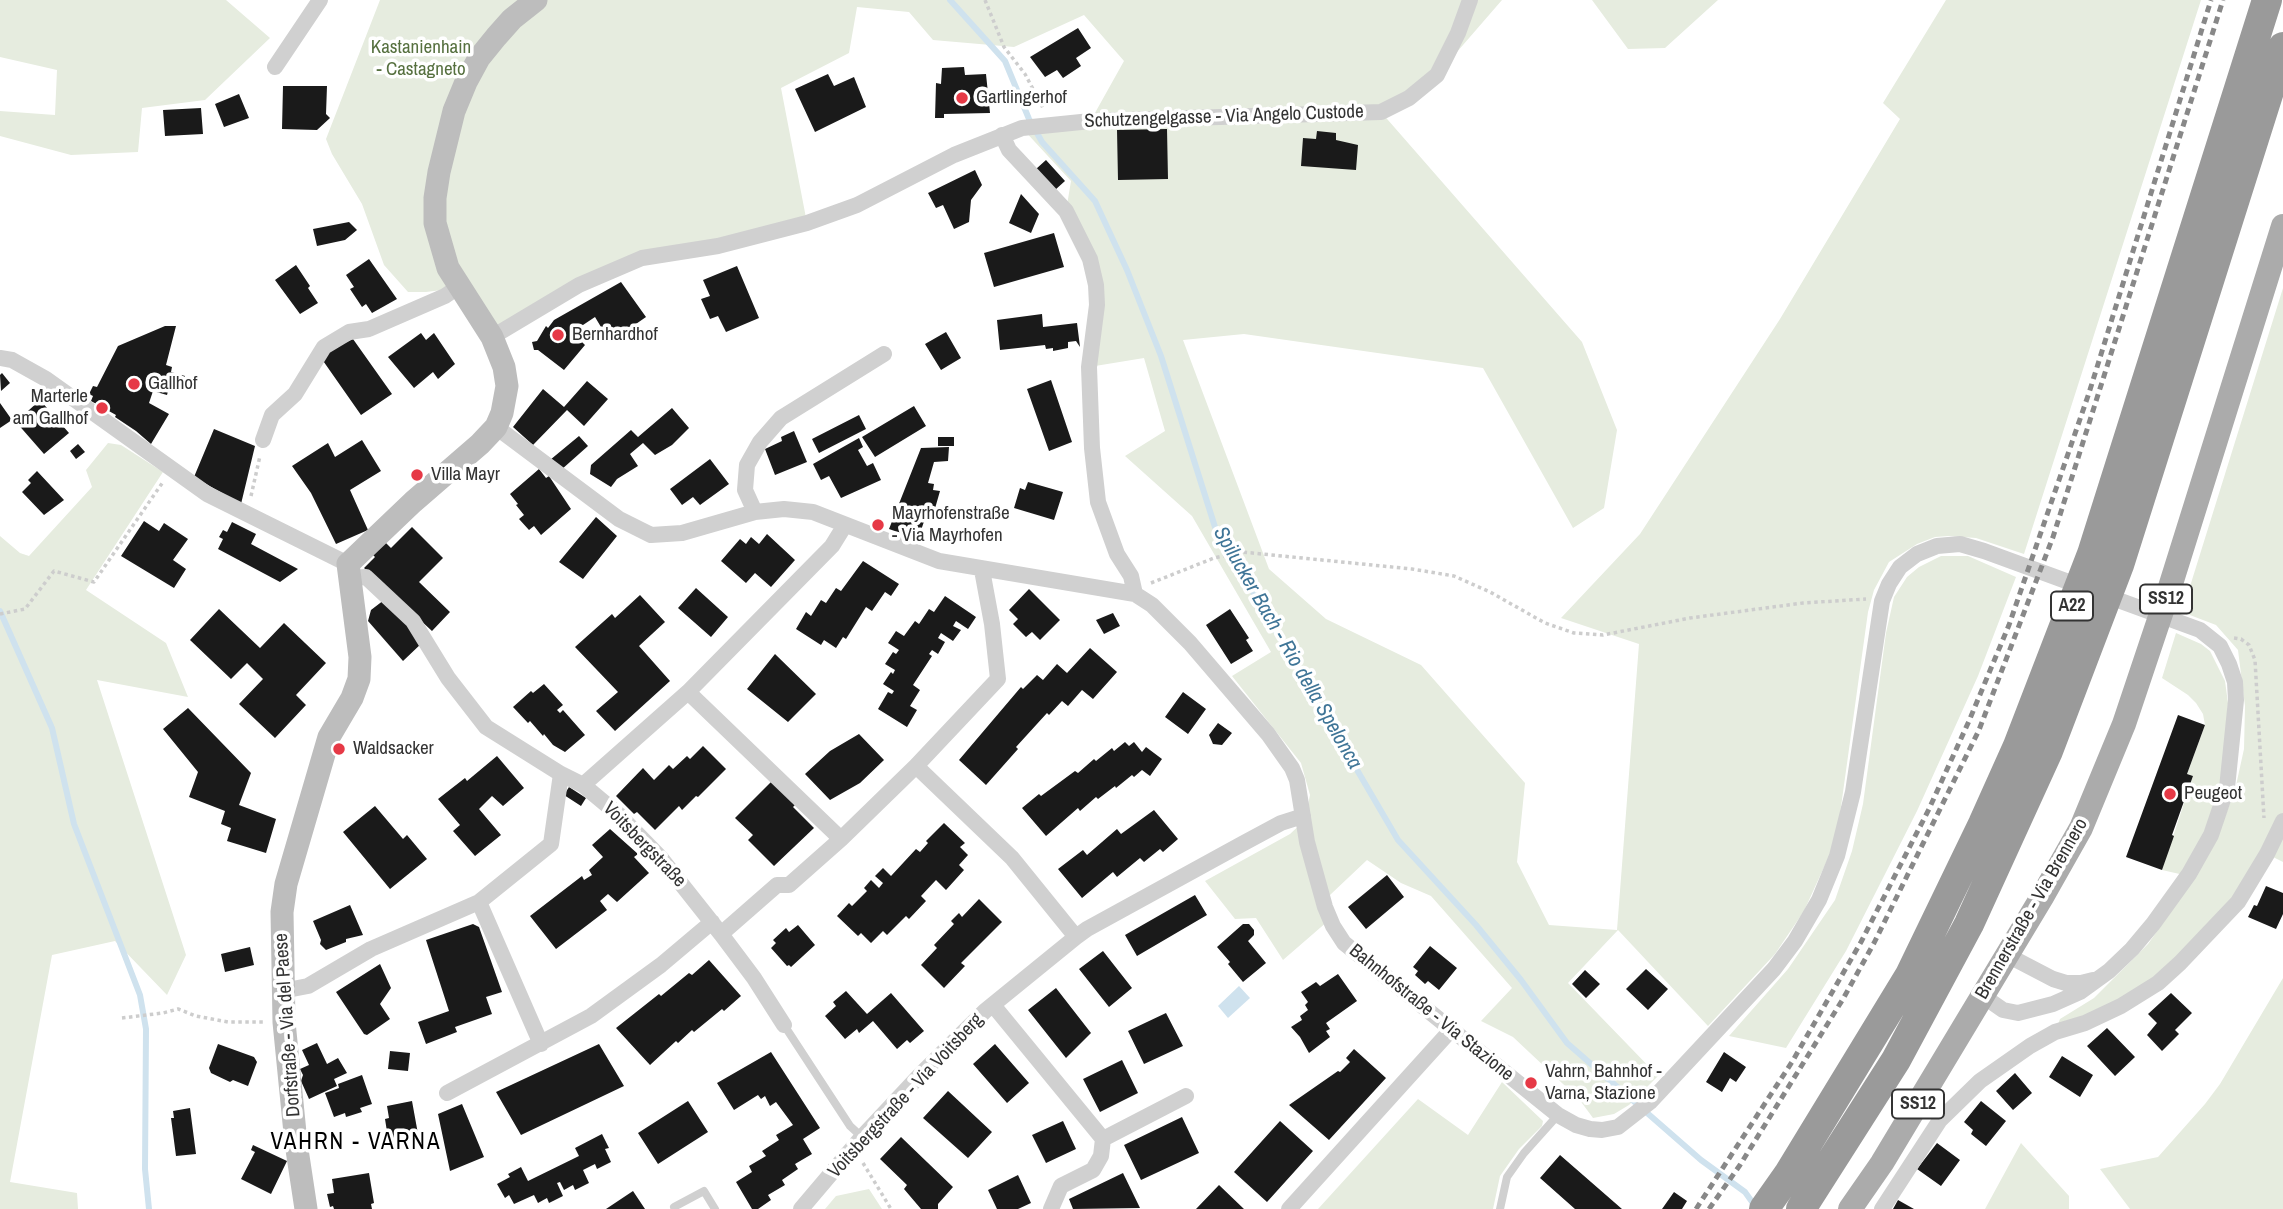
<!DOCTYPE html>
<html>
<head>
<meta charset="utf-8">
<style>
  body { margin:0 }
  canvas { display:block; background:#fff }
</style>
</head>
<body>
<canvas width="2283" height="1209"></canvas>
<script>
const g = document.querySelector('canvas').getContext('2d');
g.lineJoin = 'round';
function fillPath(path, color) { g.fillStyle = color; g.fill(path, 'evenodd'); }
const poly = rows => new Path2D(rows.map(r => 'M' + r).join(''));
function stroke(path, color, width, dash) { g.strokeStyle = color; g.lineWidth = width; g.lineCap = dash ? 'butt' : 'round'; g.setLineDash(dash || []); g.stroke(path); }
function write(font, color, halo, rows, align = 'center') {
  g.font = font + ' "Archivo Narrow",sans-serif'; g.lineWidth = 7; g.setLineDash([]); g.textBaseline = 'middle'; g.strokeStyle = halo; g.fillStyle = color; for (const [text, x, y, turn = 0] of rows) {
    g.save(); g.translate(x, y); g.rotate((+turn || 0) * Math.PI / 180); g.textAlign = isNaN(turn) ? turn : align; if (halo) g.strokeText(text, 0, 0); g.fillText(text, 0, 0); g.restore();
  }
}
fillPath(poly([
  [0,0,226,0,270,38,205,100,142,108,138,152,71,155,0,136,0,111,55,115,57,70,0,57],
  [380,0,1502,0,1437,75,1381,112,1582,342,1617,430,1604,508,1573,528,1483,368,1244,334,1183,340,1269,569,1326,619,1421,665,1525,783,1517,862,1549,925,1617,930,1639,644,1561,618,1640,534,1780,319,1900,119,1883,103,1946,0,2201,0,2024,554,1976,538,1949,536,1935,537,1917,544,1889,562,1874,590,1868,612,1839,821,1830,854,1804,911,1775,954,1708,1026,1618,930,1568,983,1658,1076,1629,1105,1614,1114,1593,1118,1579,1099,1513,1037,1481,1021,1512,988,1431,896,1401,883,1367,860,1330,895,1328,921,1283,960,1256,918,1235,919,1205,881,1290,834,1305,820,1310,795,1301,763,1232,676,1271,652,1192,516,1125,456,1165,431,1144,358,1089,367,1097,305,1066,211,1071,181,1022,128,1091,120,1124,61,1084,15,1014,47,933,40,909,12,857,7,849,53,781,88,807,223,642,258,492,337,458,288,426,292,408,292,384,265,362,204,332,154,326,139],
  [1592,0,1718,0,1665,48,1628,49],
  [2283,288,2283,862,2267,854,2238,902,2158,983,2055,1032,2060,1019,2094,998,2148,944,2195,878,2217,838,2235,790,2244,749,2245,706,2238,650,2216,625,2182,612],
  [108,443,121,445,163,472,86,590,166,643,188,697,97,680,186,955,167,995,115,941,52,955,10,1182,77,1193,78,1209,0,1209,0,536,20,553,29,556,92,487,86,470],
  [1941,556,1968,556,2016,577,1978,676,1917,811,1846,951,1786,1048,1729,1036,1788,969,1835,900,1852,851,1863,804,1886,633,1894,597,1907,577,1919,567],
  [2176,633,2201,644,2210,651,2225,681,2228,703,2223,789,2206,836,2184,875,2162,870,2193,776,2187,774,2205,725,2203,714,2196,703,2188,695,2162,678],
  [2283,978,2283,1209,2130,1209,2100,1169,2158,1157,2205,1104,2220,1084],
  [1502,1082,1543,1121,1542,1126,1519,1149,1500,1176,1493,1209,1318,1209,1418,1099,1468,1135],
  [2021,1143,2069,1196,2069,1209,1985,1209],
  [869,1189,882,1209,825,1209,836,1196]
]), '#e6ecdf');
fillPath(poly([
  [1239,986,1250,998,1228,1018,1218,1006]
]), '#cfe2ee');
stroke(poly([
  [950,0,1005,61,1029,119,1042,142,1095,201,1127,270,1161,356,1215,527,1398,840,1476,925,1521,980,1567,1043,1701,1160,1745,1192,1755,1206],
  [0,611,52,728,74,824,140,995,146,1029,145,1169,149,1209]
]), '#cfe2ee', 6);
fillPath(poly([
  [1078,28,1091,48,1076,58,1081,66,1063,78,1057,70,1045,77,1030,57],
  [964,67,965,75,986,74,990,113,944,114,944,118,935,118,936,83,941,84,942,68],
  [828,74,834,86,854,77,866,107,815,132,795,89],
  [283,86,327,86,326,114,330,118,317,130,282,129],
  [239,94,249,118,224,127,215,104],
  [201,108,203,134,165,136,163,110],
  [1167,129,1168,179,1118,180,1117,130],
  [1317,131,1336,133,1336,140,1358,145,1356,170,1301,166,1303,138,1316,139],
  [1046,160,1065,181,1055,190,1036,169],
  [975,170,982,185,971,200,969,222,954,229,943,205,936,208,928,193],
  [1021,194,1039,214,1031,233,1009,223],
  [349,222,357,230,345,240,317,246,313,229],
  [1054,233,1064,267,994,287,984,253],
  [369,259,397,299,372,313,366,304,362,307,350,289,354,287,346,275],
  [296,265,310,286,308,288,318,303,300,314,275,280],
  [737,266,759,318,726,332,718,316,710,319,701,299,710,296,703,280],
  [621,282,646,317,610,342,595,317,571,333,574,336,580,330,585,335,580,340,585,345,564,370,538,350,534,350,532,342,537,341,546,326,548,328,554,320],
  [1042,314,1043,327,1077,323,1080,347,1076,341,1068,342,1068,348,1053,351,1053,348,1046,349,1045,345,1000,350,997,320],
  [165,326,176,326,166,365,172,367,171,372,185,376,182,385,170,384,167,395,153,391,149,403,169,414,151,444,136,431,115,417,116,415,91,401,93,396,89,394,93,386,97,387,118,346],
  [946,332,961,358,941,370,925,344],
  [421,333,426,340,434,333,455,364,438,379,433,372,414,388,388,357],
  [353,339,392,394,361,415,319,355],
  [2,373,10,383,1,391,0,375],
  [1051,380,1072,442,1049,451,1027,389],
  [587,381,608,399,584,426,567,410,533,445,513,427,543,389,564,407],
  [40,400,69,433,44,454,16,422],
  [0,403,12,420,0,428],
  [914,406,926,426,875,457,862,437],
  [672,408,689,428,672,445,655,455,643,443,630,454,638,466,617,479,611,487,590,474,591,465,631,430,638,437],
  [859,415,866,429,819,453,812,439],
  [214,429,255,446,241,504,194,477],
  [794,431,807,462,775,475,765,449,782,441,781,437],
  [579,436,588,446,561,470,550,460],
  [938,437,954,437,954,446,938,446],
  [859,438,863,447,858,450,867,466,873,463,881,480,841,498,829,476,821,480,813,464],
  [362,440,381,471,350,490,368,530,336,544,311,493,292,466,328,443,335,457],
  [78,444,85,452,76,459,70,451],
  [949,447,948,461,934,462,928,483,934,484,933,490,940,491,934,512,928,510,918,539,889,529,921,448],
  [710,459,729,484,700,505,693,497,682,505,670,489],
  [539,469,546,478,549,476,571,509,541,535,534,526,529,530,519,519,524,515,516,505,518,504,510,494],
  [37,471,64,500,44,515,22,492,31,483,28,480],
  [1028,482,1063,492,1054,520,1014,508,1020,488,1025,490],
  [596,517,617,536,583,579,559,562],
  [144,521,159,531,164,523,188,539,173,560,186,569,174,588,121,556],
  [232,522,256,534,251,544,298,569,280,582,218,549,223,539,219,537,223,530,227,532],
  [412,527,443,558,419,582,450,612,432,631,364,568,375,557,371,553,384,541,391,548],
  [767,534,795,560,771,587,755,573,746,583,721,561,740,539,746,544,751,537,759,544],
  [863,561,899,584,891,596,885,592,872,611,866,607,846,639,843,637,836,648,824,640,821,645,796,629,806,612,811,616,821,600,826,603,836,588,841,591],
  [696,588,728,617,711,637,678,608],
  [1029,589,1060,620,1040,640,1032,632,1026,637,1013,624,1018,619,1009,610],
  [640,595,665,622,639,646,670,681,615,731,596,711,618,692,575,647,612,614,615,618],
  [945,596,976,617,968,629,956,621,953,626,961,630,953,641,941,633,938,638,945,642,938,654,932,650,929,654,932,656,913,685,920,690,910,706,917,710,907,727,878,709,888,692,892,694,894,691,883,684,891,672,893,674,895,670,885,664,893,652,896,654,899,650,888,643,896,631,904,636,915,621,919,624,929,609,934,612],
  [384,600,423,642,403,661,368,621,371,610],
  [219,609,260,648,284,623,326,663,296,695,306,705,275,738,239,704,263,679,247,663,231,679,190,640],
  [1230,609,1249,638,1246,640,1253,651,1231,664,1206,625],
  [1113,613,1120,626,1104,634,1096,620],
  [1090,648,1117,672,1093,699,1082,690,1068,706,1062,701,1049,715,1047,713,1016,747,1018,749,986,785,959,760,1021,687,1023,689,1037,675,1043,680,1057,664,1067,673],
  [775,654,816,694,788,722,747,689],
  [544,684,563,705,557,710,560,713,563,710,585,735,565,752,553,745,544,734,543,736,530,721,528,723,513,707,531,691,533,693],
  [1183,692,1206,709,1188,734,1165,717],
  [188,708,251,773,239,805,276,819,266,853,227,841,231,828,221,824,225,811,189,797,198,772,163,729],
  [2178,715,2205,725,2187,774,2193,776,2172,835,2174,836,2162,870,2126,857],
  [1218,723,1232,733,1222,745,1213,744,1209,735],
  [859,734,884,760,860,783,830,800,805,774,830,751],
  [1125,742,1129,746,1134,742,1142,752,1146,747,1162,759,1150,776,1142,770,1134,777,1132,775,1116,788,1115,786,1098,799,1096,797,1080,811,1078,808,1046,836,1022,808,1039,794,1041,796,1075,771,1078,773,1094,759,1096,761,1112,748,1114,751],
  [703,746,726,769,698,797,696,796,682,810,679,806,655,830,637,812,634,814,616,796,643,768,654,780,669,765,673,769,687,756,690,759],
  [497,756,524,788,503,806,492,796,479,809,501,835,475,856,453,831,460,825,438,799,465,778,467,781],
  [774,779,797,803,793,807,814,828,774,866,748,840,753,835,735,818],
  [569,787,586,798,581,806,564,795],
  [375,806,403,839,407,835,427,859,390,889,343,832],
  [1154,810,1178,839,1163,852,1160,849,1144,862,1140,858,1117,877,1113,872,1082,898,1058,869,1083,850,1087,855,1117,829,1121,834],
  [944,823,965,843,960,847,968,855,959,865,964,870,946,890,936,880,921,896,926,901,909,919,906,916,887,935,883,931,871,943,861,933,858,936,837,916,849,903,852,906,867,891,864,888,871,880,879,888,883,883,875,876,883,868,891,876,916,849,920,852,928,843,926,841],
  [610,829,638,854,634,857,649,873,617,902,608,894,600,901,607,910,556,949,530,916,582,876,584,880,592,875,589,870,603,857,592,845],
  [1387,875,1404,897,1366,929,1348,907],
  [2266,886,2283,893,2283,914,2276,929,2248,917,2254,905,2257,906],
  [1195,895,1207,915,1137,956,1125,935],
  [979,899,1002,922,961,963,965,966,944,988,921,965,937,948,934,945,954,924,951,921,959,913,962,917],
  [350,905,363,935,346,939,346,942,326,950,320,944,321,940,313,921],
  [473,924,479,927,502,992,486,997,492,1014,455,1027,457,1032,426,1044,418,1022,449,1011,426,940],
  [1243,924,1249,924,1254,930,1254,935,1248,941,1266,963,1243,982,1228,964,1230,962,1217,947],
  [798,925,815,945,791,967,789,965,787,966,771,948,776,943,773,940,786,928,789,932],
  [1430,946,1457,968,1439,990,1428,981,1425,984,1415,975,1418,971,1413,967],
  [250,947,254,965,225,972,221,954],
  [1103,951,1132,988,1109,1007,1079,969],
  [709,960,741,996,724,1011,722,1009,694,1032,692,1030,678,1043,676,1041,650,1065,616,1028,659,994,661,996,689,973,692,975],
  [380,964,391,988,380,1004,390,1019,367,1035,364,1034,336,992],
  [1646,969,1668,989,1648,1010,1626,989],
  [1585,970,1600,984,1586,998,1572,984],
  [1338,974,1357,1001,1326,1023,1330,1029,1326,1031,1330,1037,1309,1053,1300,1037,1291,1027,1302,1020,1300,1016,1308,1010,1305,1005,1308,1002,1301,992,1316,982,1320,986],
  [1056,988,1091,1033,1066,1058,1028,1010],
  [846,991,867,1014,891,993,924,1031,910,1043,907,1040,897,1049,873,1021,859,1033,857,1029,845,1039,825,1016,836,1006,833,1002],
  [2171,993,2192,1013,2175,1030,2179,1034,2162,1051,2147,1035,2157,1023,2148,1014],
  [1166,1013,1183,1046,1144,1064,1128,1031],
  [2107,1028,2135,1057,2115,1076,2087,1046],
  [317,1043,327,1064,338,1058,347,1073,334,1079,337,1086,309,1099,301,1081,303,1075,300,1069,309,1065,302,1050],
  [218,1044,254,1057,257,1062,248,1086,233,1080,230,1082,211,1073,209,1068],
  [599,1044,624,1086,521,1135,496,1092],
  [995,1044,1029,1083,1007,1103,973,1064],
  [1354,1049,1386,1078,1329,1140,1289,1105,1338,1071,1340,1072,1350,1062,1346,1058],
  [390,1051,410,1053,408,1071,388,1069],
  [771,1052,820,1128,803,1139,812,1154,795,1164,798,1169,782,1180,785,1185,768,1195,771,1200,758,1209,752,1209,736,1182,752,1172,749,1166,766,1156,762,1151,779,1140,776,1135,793,1125,776,1102,770,1106,765,1096,761,1099,758,1095,734,1110,717,1083],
  [1724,1052,1746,1067,1736,1082,1730,1078,1722,1092,1706,1082],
  [2062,1056,2093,1075,2080,1097,2049,1077],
  [1122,1060,1138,1093,1100,1112,1083,1079],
  [2015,1073,2032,1093,2013,1110,1996,1091],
  [362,1075,372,1104,360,1108,362,1112,346,1117,345,1113,334,1117,325,1093,339,1088,338,1084],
  [948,1091,992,1132,968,1158,923,1118],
  [412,1101,420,1145,395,1149,393,1137,388,1138,385,1119,389,1118,387,1106],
  [688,1101,708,1132,658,1164,638,1133],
  [1981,1101,2006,1121,1986,1146,1971,1134,1973,1130,1964,1122],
  [462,1104,484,1157,450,1171,438,1114],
  [190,1108,196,1154,176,1156,171,1118,174,1118,173,1111],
  [1182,1117,1199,1153,1141,1180,1124,1145],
  [1063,1121,1076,1149,1046,1163,1032,1135],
  [1280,1121,1313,1151,1267,1202,1234,1172],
  [602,1134,609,1148,605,1149,611,1162,597,1169,595,1164,583,1170,589,1183,575,1190,573,1185,564,1190,560,1182,557,1183,563,1196,549,1203,547,1198,538,1203,534,1195,514,1204,509,1195,505,1198,497,1184,510,1177,508,1174,521,1167,528,1181,579,1156,575,1148],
  [901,1137,953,1187,938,1204,938,1209,921,1209,904,1189,907,1185,880,1159],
  [1937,1143,1960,1160,1941,1186,1917,1169],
  [253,1145,287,1161,271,1194,241,1179,255,1152,251,1150],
  [1560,1155,1622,1209,1575,1209,1540,1178],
  [369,1173,374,1203,371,1204,372,1209,334,1209,333,1206,330,1207,327,1194,334,1193,332,1179],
  [1123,1173,1140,1208,1073,1209,1069,1199],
  [1018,1175,1031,1203,1018,1209,997,1209,988,1190],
  [1219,1185,1244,1209,1196,1209],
  [633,1191,645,1209,606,1209],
  [1674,1192,1687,1201,1682,1209,1662,1209],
  [1898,1200,1914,1209,1893,1209]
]), '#1a1a1a');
stroke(poly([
  [985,0,1004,47,1025,74,1043,108],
  [251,496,260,456],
  [1151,583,1214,558,1242,552,1412,569,1454,576,1490,592,1545,623,1574,633,1603,635,1690,618,1803,603,1866,599],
  [0,614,25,609,54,571,94,582,163,482],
  [2234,638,2241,639,2249,645,2255,660,2264,818],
  [122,1018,163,1013,178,1009,196,1016,228,1022,265,1022],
  [863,1163,891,1209]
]), '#cdcdcd', 3.5, [3.5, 3.5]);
stroke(poly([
  [784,1025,850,1126,862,1137],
  [674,1207,704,1191,715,1209],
  [1500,1209,1507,1177,1524,1153,1558,1115]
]), '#d0d0d0', 8);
stroke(poly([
  [275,67,320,0],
  [1002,135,1009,150,1066,211,1090,259,1096,285,1097,305,1089,367,1092,448,1098,502,1117,554,1131,576,1135,594],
  [492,337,579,285,642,258,718,246,807,223,857,205,954,155,1022,128,1091,121,1381,112,1409,98,1437,75,1458,33,1470,0],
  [0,358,12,360,46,379,207,494,348,564],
  [496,427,619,519,651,535,682,533,755,512,784,509,813,512,939,561,1135,594,1152,605,1190,643,1268,734,1292,768,1297,780,1307,842,1325,907,1333,926,1344,943,1558,1115,1576,1125,1590,1129,1602,1130,1618,1127,1650,1102,1774,969,1795,941,1819,900,1837,856,1853,792,1882,601,1889,584,1900,567,1917,554,1937,546,1960,544,1984,551,2200,630,2220,646,2229,664,2235,682,2236,700,2227,788,2211,835,2189,874,2153,924,2132,949,2109,971,2080,992,2053,1004,2018,1013,2003,1010,1983,996],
  [263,440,272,415,295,394,324,347,349,332,369,329,445,296,458,287],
  [755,512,745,490,747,465,760,442,781,418,884,354],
  [350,578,366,577,413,621,448,678,486,727,561,774,583,785,619,815,660,857,721,934,754,978,784,1025],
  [688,692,841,839],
  [916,766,1012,858,1076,937],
  [583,785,688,692,832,546,845,525],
  [721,934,777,885,789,885,841,839,916,766,998,679,992,624,982,570],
  [2007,955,2053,979,2066,983,2081,983,2093,980],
  [282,991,308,986,371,949,479,902],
  [993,1005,1103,1139,1186,1096],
  [541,1044,479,902,551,844,561,774],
  [447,1093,591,1016,661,965,712,922],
  [801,1209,862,1137,921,1074,985,1011,1076,937,1087,929,1242,844,1281,823,1303,816],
  [1051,1209,1061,1186,1093,1170,1101,1156,1103,1139],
  [1289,1209,1451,1030],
  [1882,1209,1940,1120,1980,1081,2030,1046,2055,1032,2085,1023,2121,1006,2158,983,2180,963,2238,902,2267,854,2283,821]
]), '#d0d0d0', 16);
stroke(poly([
  [306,1209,296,1143,284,1022,282,912,286,884,329,737,352,698,359,679,360,657,348,564,413,502,480,444,496,427,502,413,507,386,504,367,492,337,448,268,435,223,435,198,439,172,454,111,466,82,479,58,496,37,512,19,536,0]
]), '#bdbdbd', 23);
stroke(poly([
  [1850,1209,1882,1163,2042,897,2081,828,2124,724,2170,587,2283,226]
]), '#ababab', 24);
stroke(poly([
  [1764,1209,1788,1175,1910,975,1983,824,2018,746,2092,554,2267,0],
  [1801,1209,1896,1060,1969,924,2048,751,2119,565,2283,47]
]), '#9a9a9a', 30);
stroke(poly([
  [1696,1209,1792,1062,1861,942,1929,809,1969,721,2009,625,2089,393,2211,0],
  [1709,1209,1740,1165,1843,999,1874,943,1979,730,2053,537,2223,0]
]), '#888', 5, [7, 5]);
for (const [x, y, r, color] of [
  [962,98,7,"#e63946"],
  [558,335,7,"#e63946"],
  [134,384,7,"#e63946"],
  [102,408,7,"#e63946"],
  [417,475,7,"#e63946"],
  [878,525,7,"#e63946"],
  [339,749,7,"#e63946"],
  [2170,794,7,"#e63946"],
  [1531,1083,7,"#e63946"]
]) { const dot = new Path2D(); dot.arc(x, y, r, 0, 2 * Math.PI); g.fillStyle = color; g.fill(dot); stroke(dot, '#fff', 2.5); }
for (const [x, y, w] of [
  [2166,599,52],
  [2072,606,42],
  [1918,1104,52]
]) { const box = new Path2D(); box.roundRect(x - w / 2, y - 14.5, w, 29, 5); g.fillStyle = '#fff'; g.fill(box); stroke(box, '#333', 2); }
write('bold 18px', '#333', null, [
  ["SS12",2166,599],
  ["A22",2072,606],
  ["SS12",1918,1104]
]);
write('19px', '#56703f', '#fff', [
  ["Kastanienhain",421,48],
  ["- Castagneto",421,70]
]);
write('19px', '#333', '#fff', [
  ["Gartlingerhof",976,98],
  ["Bernhardhof",572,335],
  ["Gallhof",148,384],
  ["Marterle",88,397,"right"],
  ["am Gallhof",88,419,"right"],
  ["Villa Mayr",431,475],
  ["Mayrhofenstraße",892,514],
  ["- Via Mayrhofen",892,536],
  ["Waldsacker",353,749],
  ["Peugeot",2184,794],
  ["Vahrn, Bahnhof -",1545,1072],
  ["Varna, Stazione",1545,1094]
], 'left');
write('19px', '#333', '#fff', [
  ["Schutzengelgasse - Via Angelo Custode",1224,117,-2],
  ["Voitsbergstraße",644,845,46],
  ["Brennerstraße - Via Brennero",2032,909,-60],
  ["Bahnhofstraße - Via Stazione",1431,1013,39],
  ["Dorfstraße - Via del Paese",288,1025,-94],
  ["Voitsbergstraße - Via Voitsberg",906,1096,-47]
]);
write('italic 21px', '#3f7597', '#fff', [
  ["Spilucker Bach - Rio della Spelonca",1287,648,60]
]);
g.letterSpacing = '2px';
write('23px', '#000', '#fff', [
  ["VAHRN - VARNA",356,1143]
]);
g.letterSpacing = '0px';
</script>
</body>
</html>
